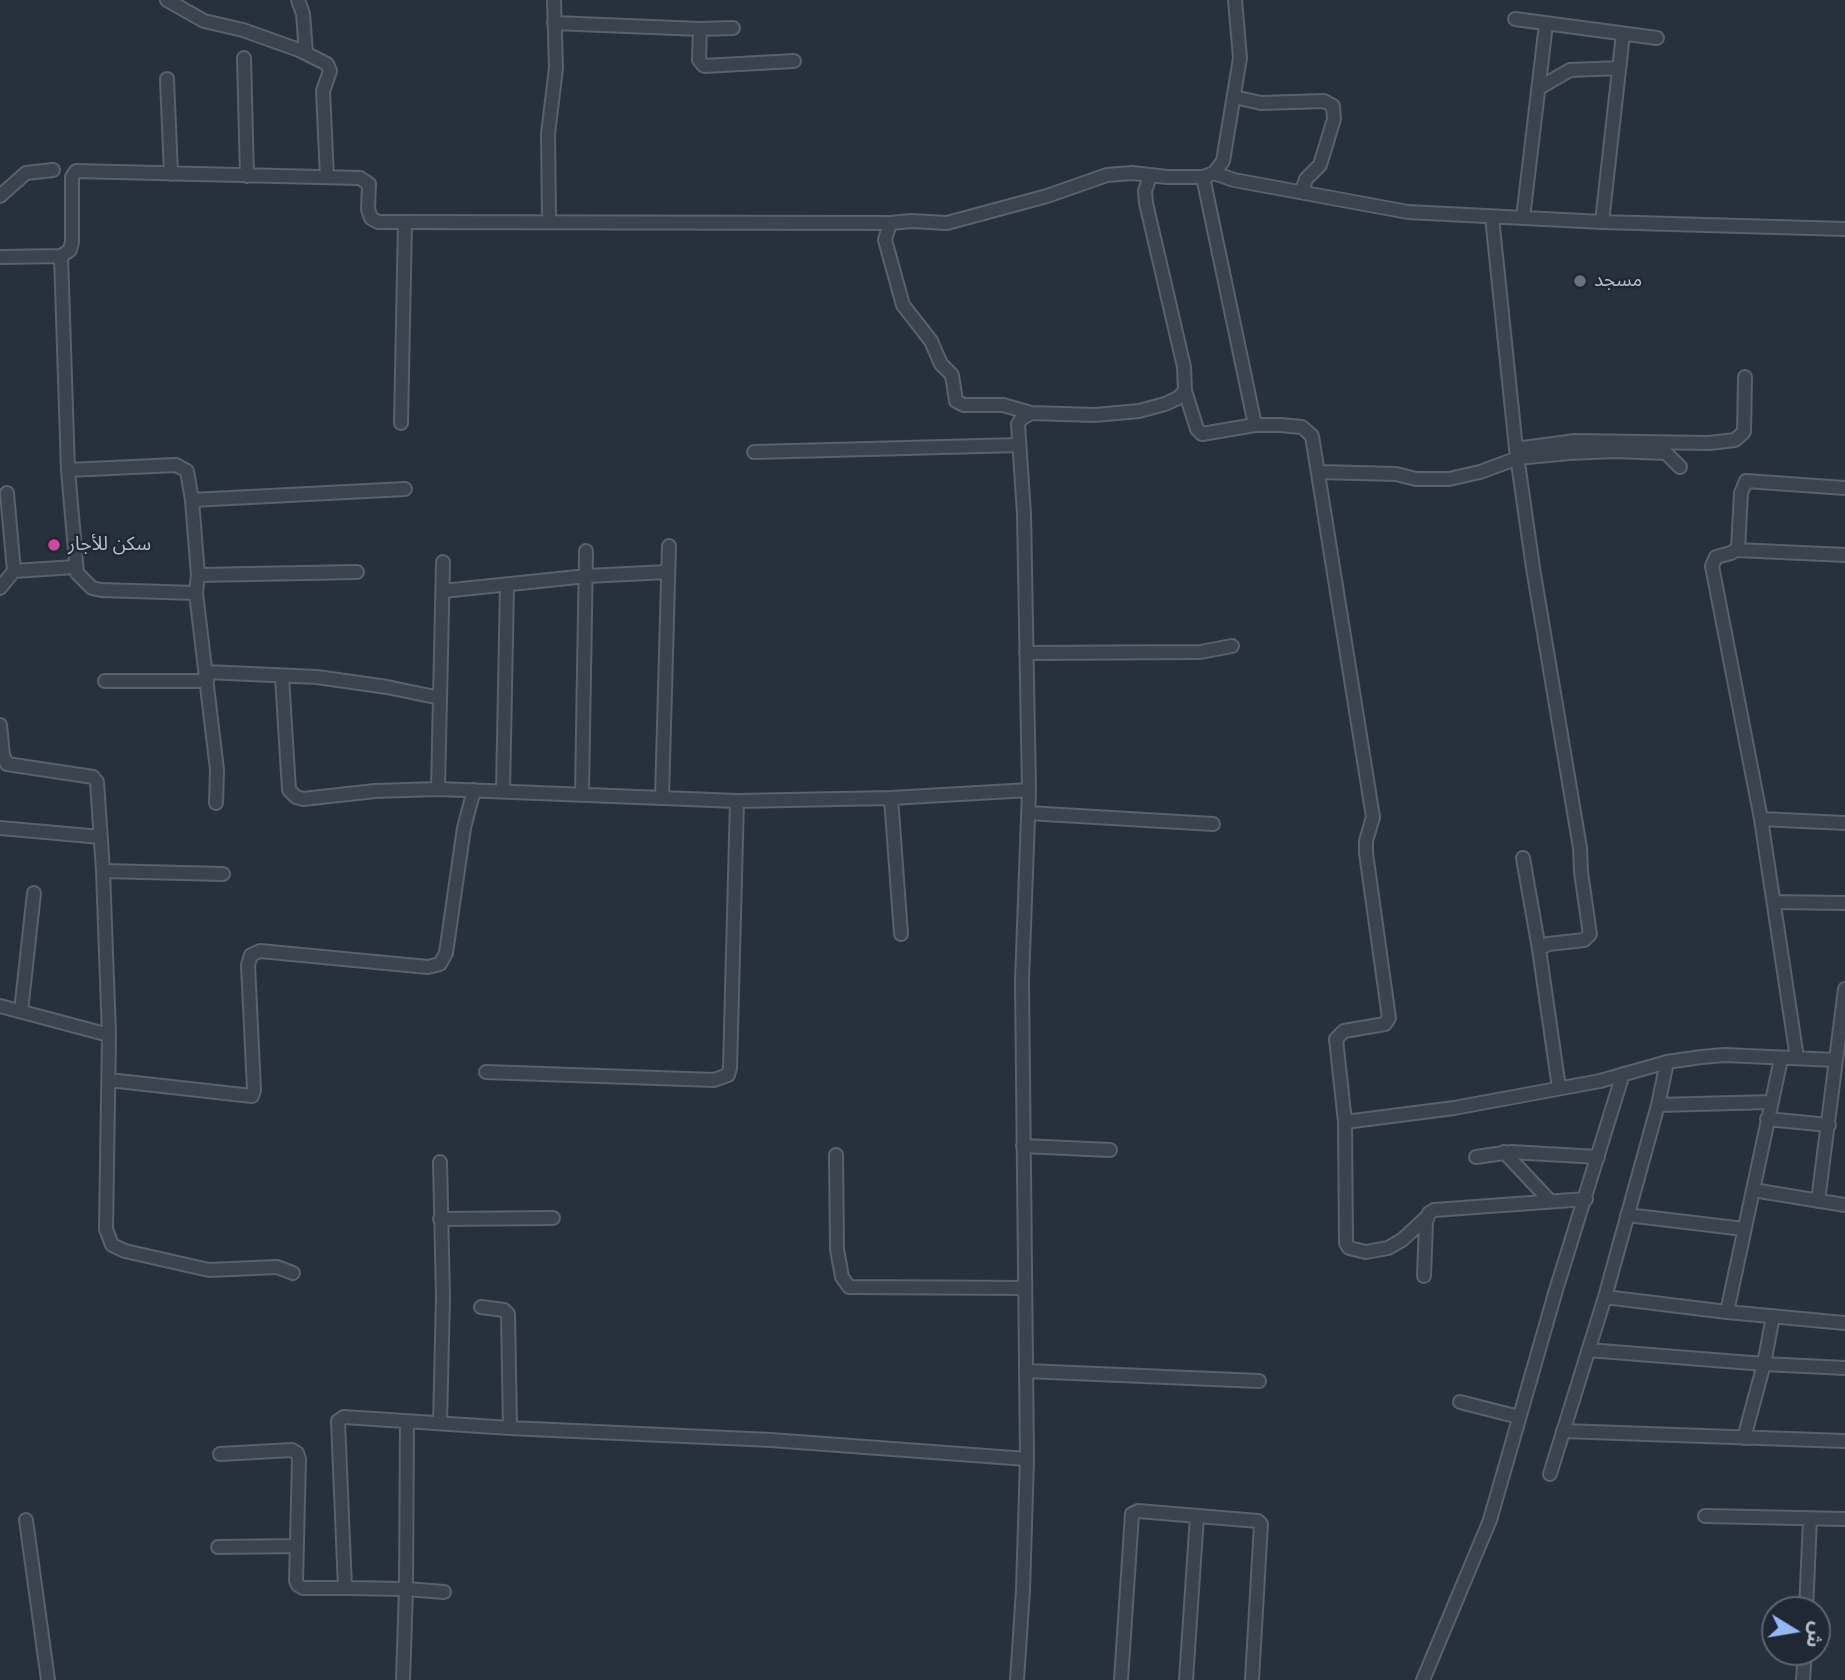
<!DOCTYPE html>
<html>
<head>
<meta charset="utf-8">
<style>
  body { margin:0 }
  #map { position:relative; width:1845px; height:1680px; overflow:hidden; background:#27313e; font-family:Roboto,"Noto Sans Arabic",sans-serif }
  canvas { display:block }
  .north { position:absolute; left:1761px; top:1596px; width:70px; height:70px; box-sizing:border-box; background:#1f2834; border:2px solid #5c6470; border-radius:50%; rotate:101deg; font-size:19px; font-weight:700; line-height:28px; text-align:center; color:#b7bec9 }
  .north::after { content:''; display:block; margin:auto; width:24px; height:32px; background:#93baf2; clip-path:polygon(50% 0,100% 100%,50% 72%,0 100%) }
</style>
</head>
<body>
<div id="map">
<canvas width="1845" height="1680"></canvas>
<div class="north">ش</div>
</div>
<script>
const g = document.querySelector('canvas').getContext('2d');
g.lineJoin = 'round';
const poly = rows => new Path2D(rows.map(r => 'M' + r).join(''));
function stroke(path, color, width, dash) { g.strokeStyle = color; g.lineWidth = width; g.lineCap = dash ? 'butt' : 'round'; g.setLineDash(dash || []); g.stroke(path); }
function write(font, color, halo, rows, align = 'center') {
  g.font = font + ' Roboto,"Noto Sans Arabic",sans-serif'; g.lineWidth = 5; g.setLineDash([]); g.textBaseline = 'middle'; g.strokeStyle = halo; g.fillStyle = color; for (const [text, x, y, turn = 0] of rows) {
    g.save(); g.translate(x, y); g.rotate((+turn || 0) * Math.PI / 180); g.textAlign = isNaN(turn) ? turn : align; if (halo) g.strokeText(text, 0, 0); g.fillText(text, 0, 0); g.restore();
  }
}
const minor = poly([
  [167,0,204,21,243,30,299,50,327,64,330,71,323,91,327,177],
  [298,0,303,14,306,53],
  [1515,19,1657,38],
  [554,23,700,29,733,28],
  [700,29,699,60,704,66,794,61],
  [244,58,247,176],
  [167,79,171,174],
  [1539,88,1570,70,1619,68],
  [1234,97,1261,103,1324,101,1333,106,1334,119,1320,165,1306,179,1302,191],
  [1214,173,1234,180,1408,212,1602,222,1845,229],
  [1203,177,1255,425],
  [0,196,26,173,53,170],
  [1492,217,1516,449,1533,568,1580,848,1581,872,1589,928,1590,934,1584,940,1548,944,1539,949,1559,1088],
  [1523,218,1546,24],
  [549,221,548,134,556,68,554,0],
  [1602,222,1623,34],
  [890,223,885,240,903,305,931,341,941,364,952,375,956,401,964,405,1003,405,1031,413],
  [61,256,68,470,77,573,92,588,101,590,196,593],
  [0,257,61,256,70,250,72,242,72,177,76,171,360,178,369,184,368,209,371,218,378,222,388,222,890,223,911,221,947,223,1047,196,1107,175,1132,173,1167,177,1203,177,1214,173,1223,161,1240,58,1235,0],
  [1185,391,1197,429,1202,434,1255,425,1280,425,1302,427,1312,436,1373,817,1366,841,1366,853,1389,1018,1385,1024,1344,1031,1336,1039,1345,1122,1346,1243,1349,1248,1366,1252,1388,1248,1402,1240,1427,1217],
  [401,423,405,222],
  [1516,449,1575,441,1709,443,1735,440,1744,432,1745,377],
  [754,452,1019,445],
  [68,470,176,465,187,471,192,500,198,575,196,593,217,770,216,803],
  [1319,472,1396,474,1416,479,1449,479,1480,472,1518,458,1569,453,1615,451,1666,453,1680,467],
  [7,493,14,571],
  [192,500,405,489],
  [1737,550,1845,555],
  [198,575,357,572],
  [0,588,14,571,75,567],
  [443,591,587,576,667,572],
  [1026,653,1200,652,1232,646],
  [206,672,317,677,387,687,440,698],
  [282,677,289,790,296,797,303,799,375,791,438,789,737,801,891,798,1029,790],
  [105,681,207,681],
  [0,725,3,755,7,764,93,777,97,782,103,871,109,1035,106,1229,112,1245,125,1251,209,1270,277,1267,293,1273],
  [438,789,443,562],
  [503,791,507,585],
  [582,793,586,551],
  [662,797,669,546],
  [891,798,901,934],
  [1028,813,1213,824],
  [1761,819,1845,823],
  [0,828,101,837],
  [1523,858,1539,949],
  [103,871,223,874],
  [1775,902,1845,903],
  [0,1006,109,1035],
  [21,1011,34,893],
  [1797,1058,1761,819,1712,566,1716,557,1731,553,1738,548,1741,493,1746,481,1845,488],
  [486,1072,714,1080,728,1075,730,1068,737,801],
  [109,1080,252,1096,254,1090,248,965,251,955,260,951,428,967,440,964,446,953,464,828,474,790],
  [1658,1105,1667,1062],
  [1767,1119,1829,1125],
  [1345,1122,1454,1108,1600,1081,1667,1062,1701,1057,1725,1055,1835,1060],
  [1023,1146,1110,1150],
  [1504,1152,1550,1201],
  [836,1155,837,1249,842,1277,849,1287,1025,1288],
  [1476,1157,1511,1152,1598,1157],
  [440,1162,443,1297,440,1423],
  [1753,1190,1781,1059],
  [1818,1201,1845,989],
  [1627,1215,1744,1229],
  [440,1219,553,1218],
  [1424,1276,1426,1222,1429,1213,1434,1210,1586,1199],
  [1605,1297,1727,1312,1845,1323],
  [481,1307,504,1310,508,1314,510,1428],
  [1727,1312,1753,1190,1845,1205],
  [1588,1350,1764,1364,1845,1368],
  [1027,1371,1259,1381],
  [1460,1402,1519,1417],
  [1563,1431,1845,1441],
  [1744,1438,1764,1364,1773,1316],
  [220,1454,292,1450,297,1453,299,1459,296,1581,298,1585,303,1588,345,1588,338,1421,344,1417,510,1428,771,1440,1027,1459],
  [1550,1474,1605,1297,1658,1105,1771,1102],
  [1705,1516,1845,1519],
  [26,1520,48,1680],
  [218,1547,297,1546],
  [345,1588,406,1589,407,1422],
  [1806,1610,1810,1519],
  [403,1680,406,1589,444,1592],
  [1017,1680,1023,1590,1027,1459,1022,981,1029,790,1024,514,1018,424,1021,419,1031,413,1095,415,1139,411,1165,404,1178,398,1185,391,1184,367,1146,203,1145,191,1150,176],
  [1121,1680,1132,1514,1138,1511,1258,1521,1261,1524,1252,1680],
  [1186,1680,1197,1516],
  [1423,1680,1490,1520,1556,1290,1623,1074],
  [1803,1680,1805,1652]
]);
stroke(minor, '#59616c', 16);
stroke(minor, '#3b434e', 12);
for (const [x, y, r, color] of [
  [1580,281,7,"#6b7280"],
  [54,545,7,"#d1479c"]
]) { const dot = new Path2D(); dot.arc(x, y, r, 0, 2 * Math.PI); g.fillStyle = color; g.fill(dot); stroke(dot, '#1f2834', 2.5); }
write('19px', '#b7bec9', '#1f2834', [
  ["مسجد",1594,281],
  ["سكن للأجار",68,545]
], 'left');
</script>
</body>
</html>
